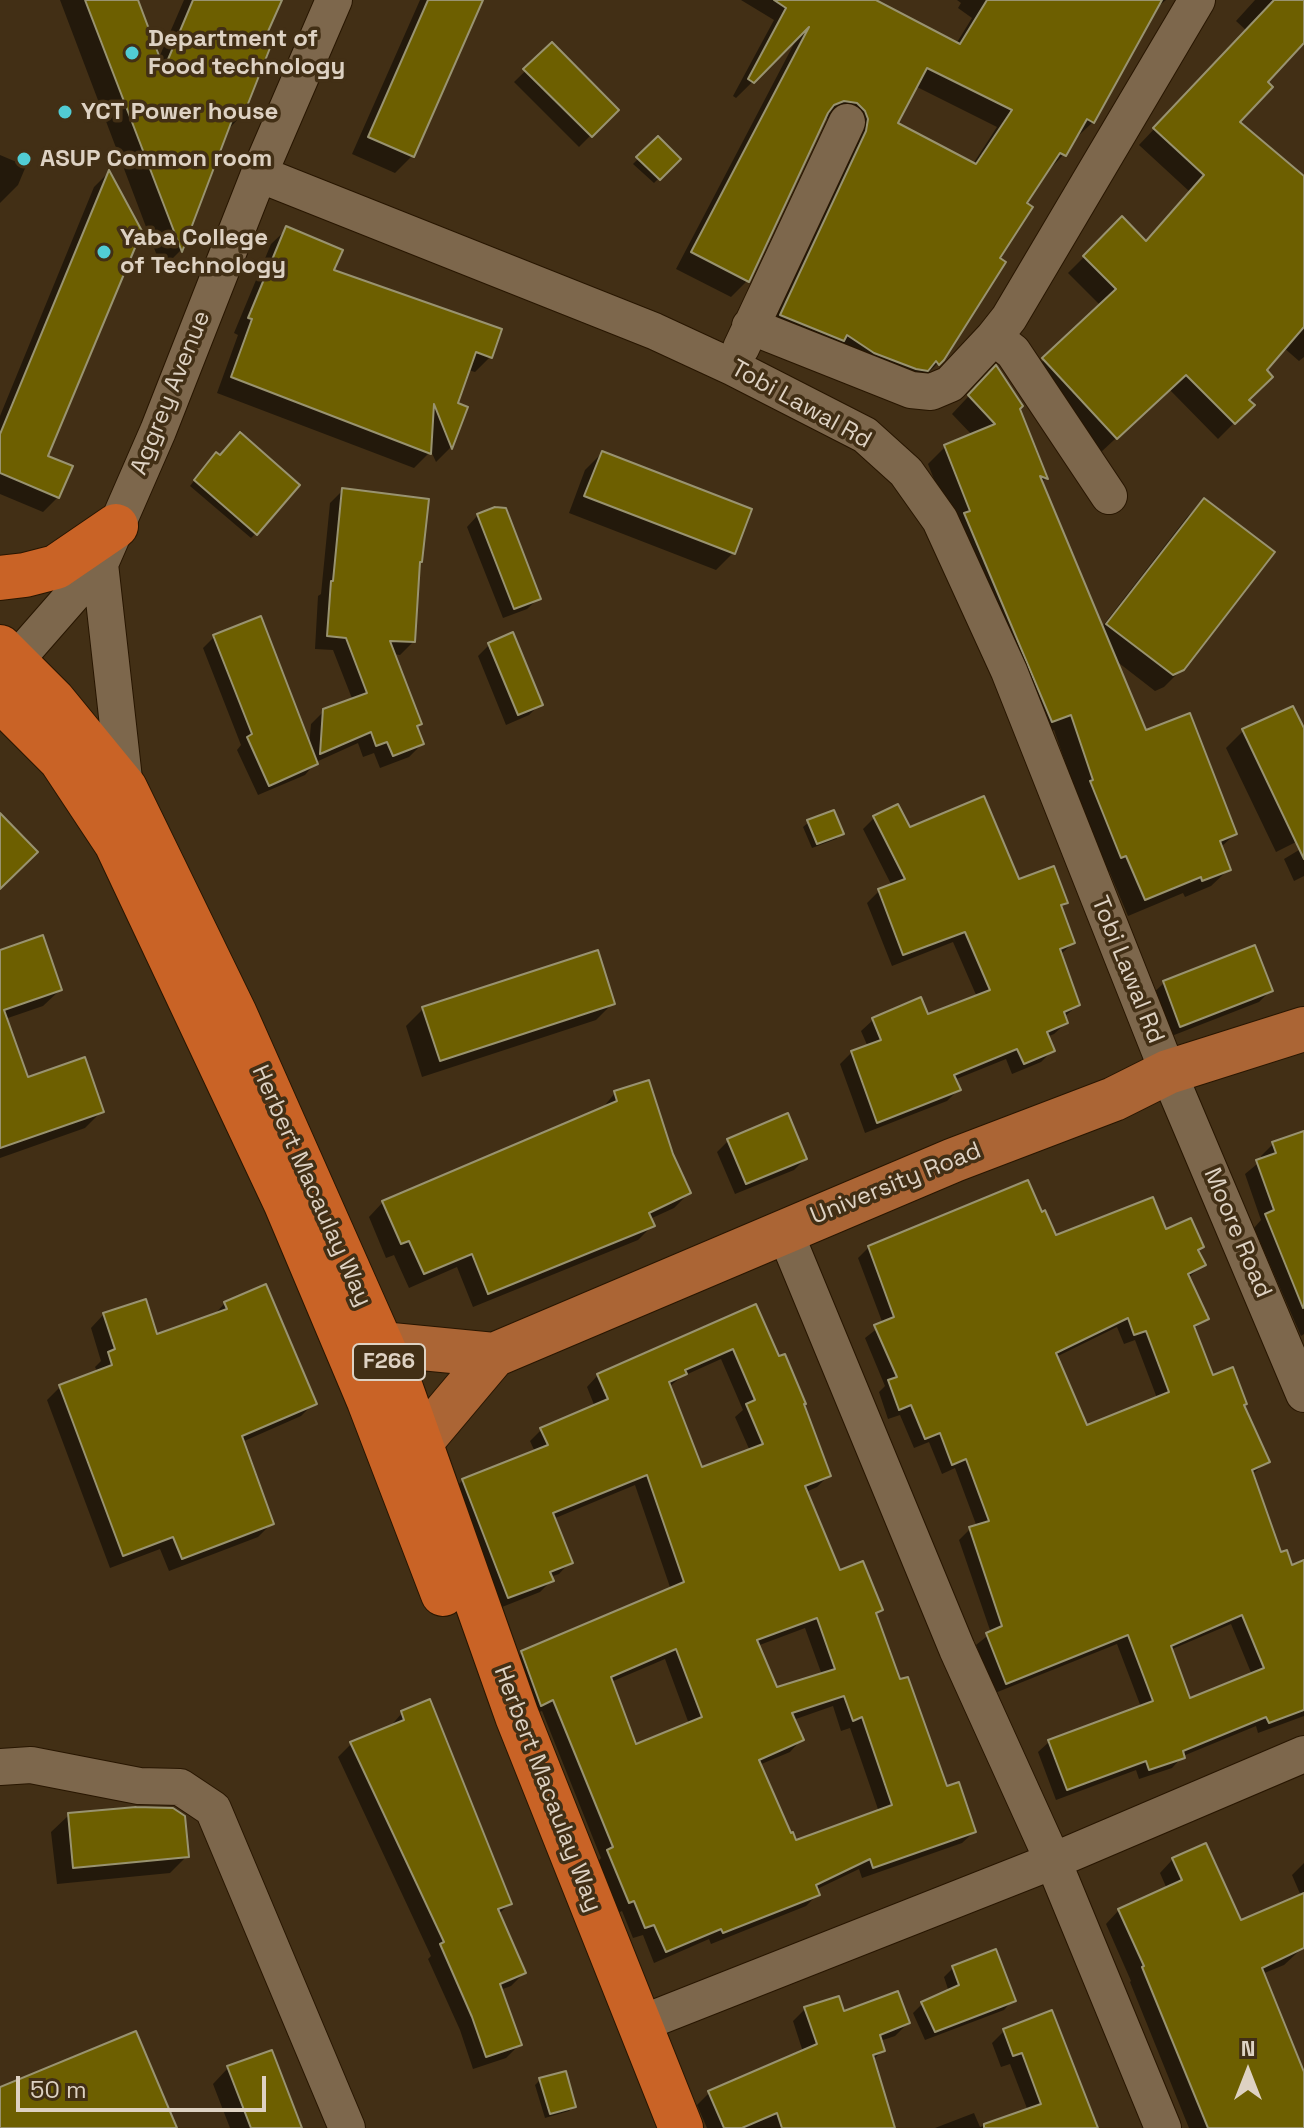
<!DOCTYPE html>
<html>
<head>
<meta charset="utf-8">
<style>
  body { margin:0 }
  #map { position:relative; width:1304px; height:2128px; overflow:hidden; background:#422f15; font-family:"Space Grotesk",sans-serif }
  canvas { display:block }
  .north { position:absolute; left:1208px; top:2032px; width:80px; height:80px; -webkit-text-stroke:6px #422f15; paint-order:stroke; rotate:0deg; font-size:22px; font-weight:700; line-height:32px; text-align:center; color:#ded2c3 }
  .north::after { content:''; display:block; margin:auto; width:28px; height:36px; background:#ded2c3; clip-path:polygon(50% 0,100% 100%,50% 72%,0 100%) }
  .scale { position:absolute; left:16px; top:2076px; width:250px; height:36px; box-sizing:border-box; border:4px solid #ded2c3; border-top:0; padding-left:10px; font-size:24px; line-height:28px; white-space:nowrap; color:#ded2c3; -webkit-text-stroke:6px #422f15; paint-order:stroke }
</style>
</head>
<body>
<div id="map">
<canvas width="1304" height="2128"></canvas>
<div class="north">N</div>
<div class="scale">50 m</div>
</div>
<script>
const g = document.querySelector('canvas').getContext('2d');
g.lineJoin = 'round';
function fillPath(path, color) { g.fillStyle = color; g.fill(path, 'evenodd'); }
const poly = rows => new Path2D(rows.map(r => 'M' + r).join(''));
function stroke(path, color, width, dash) { g.strokeStyle = color; g.lineWidth = width; g.lineCap = dash ? 'butt' : 'round'; g.setLineDash(dash || []); g.stroke(path); }
function write(font, color, halo, rows, align = 'center') {
  g.font = font + ' "Space Grotesk",sans-serif'; g.lineWidth = 7; g.setLineDash([]); g.textBaseline = 'middle'; g.strokeStyle = halo; g.fillStyle = color; for (const [text, x, y, turn = 0] of rows) {
    g.save(); g.translate(x, y); g.rotate((+turn || 0) * Math.PI / 180); g.textAlign = isNaN(turn) ? turn : align; if (halo) g.strokeText(text, 0, 0); g.fillText(text, 0, 0); g.restore();
  }
}
fillPath(poly([
  [60,0,136,0,158,60,184,0,279,0,259,46,240,117,225,133,180,251,162,269],
  [420,0,481,0,412,156,395,173,352,154],
  [741,0,871,0,956,44,972,18,958,8,961,3,957,0,1166,0,1161,4,1158,3,1093,122,1076,138,1074,137,1064,154,1048,171,1024,203,942,359,922,379,765,332,840,119,823,118,747,281,731,297,676,269,797,38,736,98,733,96,774,20],
  [915,86,997,127,973,164,895,124],
  [1255,0,1304,0,1304,40,1265,82,1237,123,1303,177,1304,176,1304,357,1299,361,1283,347,1264,370,1247,400,1252,405,1218,439,1169,389,1100,453,1027,376,1101,306,1068,273,1122,219,1145,242,1190,192,1139,145,1247,31,1236,21],
  [552,45,616,110,579,147,514,82],
  [658,139,678,159,654,183,633,164],
  [0,155,26,166,18,185,0,203],
  [108,173,45,457,58,497,43,512,0,494,0,416,94,187],
  [287,229,332,271,490,357,475,372,468,370,456,404,466,408,450,448,436,462,431,451,414,468,217,393,238,335,234,333,271,244],
  [979,385,1018,408,1046,478,1041,483,1101,628,1187,517,1204,500,1182,669,1164,687,1155,691,1115,660,1145,733,1235,834,1220,848,1229,869,1211,886,1185,897,1183,893,1128,916,1109,871,1104,873,1054,730,1035,738,928,464,945,447,973,436,952,414],
  [602,453,733,553,716,570,569,513,585,470],
  [211,459,256,533,251,538,190,486],
  [343,490,418,564,413,642,400,655,393,654,420,724,416,728,422,744,409,757,380,768,374,753,363,757,358,743,316,762,305,775,258,795,237,750,241,745,203,648,214,637,309,746,311,724,324,711,353,701,333,650,315,649,318,596,321,594,330,503],
  [478,515,539,598,527,609,503,618,467,527],
  [489,645,540,704,529,715,506,725,478,656],
  [1243,731,1304,733,1304,838,1276,852,1226,748],
  [875,817,909,830,1065,902,1060,907,1073,943,1061,954,1078,1005,1064,1017,1066,1023,1054,1034,1047,1037,1053,1050,1041,1062,1012,1074,1006,1059,954,1080,958,1090,947,1101,865,1133,840,1064,852,1052,868,1047,861,1031,873,1020,927,1017,977,997,953,942,892,966,867,903,879,891,892,886,863,829],
  [809,822,841,834,836,839,812,848,803,827],
  [1304,847,1304,876,1294,881,1284,859],
  [1254,948,1271,990,1259,1002,1169,1037,1152,994,1164,983],
  [0,952,60,990,43,1006,5,1019,26,1080,102,1111,85,1128,0,1158],
  [613,1003,596,1020,422,1077,406,1026,423,1009],
  [615,1093,672,1154,689,1193,674,1208,650,1219,652,1226,638,1240,473,1307,457,1267,409,1288,394,1255,386,1258,369,1217,383,1202,601,1110],
  [1304,1133,1304,1334,1301,1336,1254,1228,1261,1220,1245,1174,1262,1160,1261,1156,1273,1144],
  [728,1141,805,1159,794,1170,735,1194,717,1152],
  [1040,1214,1055,1238,1165,1231,1201,1247,1197,1252,1203,1265,1188,1278,1206,1318,1193,1330,1212,1377,1242,1406,1267,1462,1251,1475,1280,1555,1291,1567,1304,1562,1304,1716,1258,1733,1256,1726,1183,1756,1172,1768,1139,1779,1136,1770,1056,1800,1038,1752,1049,1742,1141,1707,1117,1644,995,1693,976,1645,991,1633,959,1540,970,1529,977,1527,955,1468,942,1474,929,1442,914,1448,900,1415,888,1419,879,1392,885,1386,865,1338,883,1324,858,1258,869,1247],
  [1117,1327,1124,1344,1135,1340,1157,1398,1086,1427,1056,1357],
  [1231,1624,1252,1675,1189,1701,1170,1650],
  [225,1303,314,1403,301,1416,242,1442,271,1524,258,1537,169,1571,160,1549,110,1568,47,1400,60,1387,98,1373,95,1367,101,1361,91,1328,104,1314,156,1337,213,1316],
  [755,1306,828,1476,817,1487,806,1492,839,1573,881,1609,874,1616,899,1682,946,1789,974,1832,962,1843,862,1878,859,1869,815,1890,818,1894,806,1906,711,1944,709,1939,654,1963,643,1935,633,1938,622,1911,618,1913,597,1863,601,1858,542,1711,529,1716,510,1664,522,1653,671,1590,635,1485,553,1519,570,1562,559,1574,550,1577,552,1580,540,1592,497,1609,451,1492,463,1480,535,1452,530,1441,542,1429,595,1407,587,1387,598,1375],
  [721,1359,743,1410,735,1417,750,1451,701,1470,669,1387,681,1377],
  [805,1628,822,1675,776,1690,757,1646],
  [665,1659,689,1724,635,1746,611,1682],
  [833,1706,841,1731,850,1728,879,1812,795,1842,790,1836,759,1765,790,1752,801,1740,793,1720],
  [402,1713,510,1903,499,1914,524,1973,511,1986,500,1990,519,2045,506,2058,473,2069,460,2030,428,1959,431,1956,338,1757,351,1744,389,1728],
  [69,1815,187,1856,170,1873,57,1884,51,1832],
  [1173,1859,1240,1923,1278,1907,1298,1952,1284,1965,1262,1974,1304,2077,1304,2128,1189,2128,1130,1982,1131,1981,1106,1924,1119,1910,1167,1889,1160,1873],
  [1304,1863,1304,1895,1301,1896,1292,1875],
  [953,1968,1013,2000,1004,2010,925,2040,913,2013,922,2004,949,1992,944,1977],
  [805,2009,908,2023,895,2036,880,2041,883,2050,872,2061,891,2128,707,2128,697,2105,709,2093,803,2052,793,2021],
  [1004,2031,1096,2128,935,2128,974,2113,980,2127,1028,2111,1010,2064,1001,2067,992,2043],
  [228,2068,300,2128,230,2128,213,2084],
  [540,2080,574,2106,569,2111,545,2118,535,2085]
]), '#0007');
const building = poly([
  [85,0,138,0,164,69,193,0,282,0,262,45,270,48,242,119,234,115,182,252,85,0],
  [428,0,483,0,414,157,368,137,428,0],
  [774,0,876,0,960,44,987,0,1162,0,1094,123,1087,119,1066,156,1060,153,1027,203,1033,207,1000,258,1006,262,944,360,939,365,936,361,928,371,916,369,874,353,847,335,844,341,780,315,866,131,868,119,865,111,857,103,844,101,834,105,828,113,749,282,691,252,809,27,754,83,748,79,786,8,774,0],
  [927,68,1012,110,976,164,898,123,927,68],
  [1274,0,1304,0,1304,43,1268,82,1273,87,1240,122,1304,176,1304,327,1267,370,1273,377,1249,400,1255,405,1235,424,1186,375,1117,439,1042,358,1116,289,1083,256,1122,216,1146,241,1204,175,1153,128,1274,0],
  [552,42,619,110,592,137,523,69,552,42],
  [658,136,681,159,660,180,636,157,658,136],
  [109,170,142,231,48,456,73,466,59,498,0,473,0,434,109,170],
  [286,226,343,250,334,270,502,329,492,358,476,352,458,403,468,407,452,449,434,404,431,454,231,377,252,319,248,318,286,226],
  [996,365,1023,406,1020,409,1048,479,1040,476,1146,730,1190,713,1237,834,1220,841,1231,870,1202,881,1201,877,1145,900,1126,856,1121,858,1090,781,1093,780,1071,715,1052,722,964,513,970,511,944,445,995,424,968,395,996,365],
  [240,432,300,485,257,535,194,480,216,452,220,455,240,432],
  [602,451,752,509,735,554,584,496,602,451],
  [342,488,429,499,422,562,420,562,415,642,390,641,422,724,417,726,424,744,393,756,387,742,376,746,371,732,320,754,323,709,367,693,346,638,327,636,331,581,333,581,342,488],
  [1204,498,1275,552,1184,670,1173,675,1106,624,1204,498],
  [495,507,506,508,541,599,514,609,477,514,495,507],
  [261,616,318,764,269,786,247,737,252,734,213,635,261,616],
  [513,632,543,705,518,715,488,643,513,632],
  [1293,706,1304,728,1304,859,1242,729,1293,706],
  [984,796,1019,879,1054,866,1068,903,1061,905,1075,943,1060,949,1080,1005,1064,1012,1068,1023,1047,1032,1055,1051,1024,1064,1017,1049,954,1075,961,1090,877,1123,851,1051,881,1040,872,1018,921,997,928,1014,990,990,965,932,903,955,878,889,905,879,873,816,898,804,910,827,984,796],
  [834,810,844,834,817,844,807,820,834,810],
  [0,813,38,852,0,889,0,813],
  [43,935,62,990,4,1010,28,1077,85,1057,104,1112,0,1148,0,950,43,935],
  [1255,945,1273,991,1180,1027,1163,981,1255,945],
  [598,950,615,1004,440,1061,422,1007,598,950],
  [649,1080,673,1154,691,1193,649,1213,655,1226,488,1294,472,1254,424,1274,409,1241,401,1244,382,1201,617,1101,614,1091,649,1080],
  [788,1113,807,1159,746,1184,727,1139,788,1113],
  [1304,1131,1304,1307,1303,1308,1265,1214,1274,1210,1256,1160,1276,1153,1272,1142,1304,1131],
  [1028,1180,1042,1212,1045,1210,1056,1235,1153,1197,1166,1229,1191,1218,1204,1247,1198,1250,1206,1265,1188,1274,1209,1319,1194,1326,1213,1375,1233,1367,1247,1404,1244,1405,1270,1462,1252,1470,1281,1552,1287,1550,1292,1565,1304,1560,1304,1710,1269,1723,1266,1717,1183,1751,1185,1758,1149,1770,1146,1761,1067,1790,1048,1740,1153,1701,1128,1635,1006,1684,986,1633,1002,1626,969,1527,989,1521,966,1459,952,1465,940,1433,925,1439,911,1405,899,1410,888,1380,897,1377,874,1325,894,1317,868,1246,1028,1180],
  [1128,1318,1134,1335,1146,1331,1169,1392,1087,1425,1056,1353,1128,1318],
  [1242,1615,1264,1668,1190,1698,1171,1646,1242,1615],
  [266,1284,317,1404,242,1436,274,1524,182,1559,173,1537,123,1556,59,1385,112,1365,108,1352,115,1349,103,1313,146,1299,157,1334,227,1309,224,1302,266,1284],
  [756,1304,779,1356,785,1354,806,1404,804,1404,831,1476,805,1486,840,1570,863,1561,883,1610,876,1613,900,1679,908,1677,947,1786,959,1782,976,1832,873,1868,870,1859,816,1885,820,1895,723,1933,721,1929,666,1952,654,1925,645,1928,634,1901,629,1903,607,1850,613,1847,553,1700,541,1706,521,1651,684,1582,647,1475,553,1513,573,1563,550,1572,554,1581,508,1598,462,1479,548,1445,540,1428,608,1399,597,1374,756,1304],
  [733,1349,755,1400,746,1404,763,1444,702,1467,669,1382,687,1374,685,1370,733,1349],
  [817,1618,835,1669,777,1687,757,1640,817,1618],
  [676,1649,702,1717,636,1744,611,1677,676,1649],
  [844,1696,853,1721,862,1717,892,1805,796,1840,793,1832,791,1833,759,1760,804,1740,792,1713,844,1696],
  [430,1699,512,1904,498,1909,526,1973,500,1984,522,2045,486,2057,472,2017,440,1944,444,1942,350,1742,404,1720,401,1711,430,1699],
  [136,1807,173,1808,185,1816,189,1857,73,1868,68,1813,136,1807],
  [1206,1843,1241,1920,1304,1893,1304,1948,1262,1968,1304,2072,1304,2128,1208,2128,1142,1967,1144,1966,1118,1909,1182,1880,1172,1858,1206,1843],
  [996,1949,1016,2001,935,2032,921,2002,959,1985,952,1966,996,1949],
  [898,1991,910,2023,880,2035,885,2051,873,2055,895,2128,782,2128,777,2113,742,2128,724,2128,708,2091,817,2044,804,2007,839,1996,844,2011,898,1991],
  [1052,2010,1098,2128,984,2128,984,2124,1041,2104,1022,2053,1013,2056,1003,2029,1052,2010],
  [136,2031,177,2128,0,2128,0,2087,136,2031],
  [272,2050,302,2128,251,2128,227,2066,272,2050],
  [566,2071,576,2107,550,2114,539,2078,566,2071]
]);
fillPath(building, '#6d5f00');
stroke(building, '#999370', 2);
const minor = poly([
  [259,174,654,331,734,368,865,435,906,472,940,520,1009,671,1168,1072,1304,1394],
  [750,326,911,390,931,392,950,384,994,337],
  [741,348,847,122],
  [1109,496,1013,352,994,337,1009,318,1197,0],
  [100,564,125,788],
  [16,660,100,564,158,431,259,174,334,0],
  [784,1230,957,1649,1053,1861,1163,2128],
  [0,1767,31,1765,139,1786,180,1787,213,1809,347,2128],
  [640,2024,1053,1861,1304,1754]
]);
const major = poly([
  [381,1344,494,1355],
  [420,1443,494,1355,954,1160,1114,1099,1168,1072,1304,1029]
]);
const highway = poly([
  [0,578,25,575,56,567,116,526],
  [0,647,53,700,125,788,235,1014,402,1391,517,1716,681,2128],
  [0,699,61,760,116,843,286,1204,369,1401,443,1594]
]);
stroke(minor, '#281600', 38);
stroke(major, '#281600', 46);
stroke(highway, '#281600', 46);
stroke(minor, '#7d674c', 36);
stroke(major, '#ab6535', 44);
stroke(highway, '#c96326', 44);
for (const [x, y, r, color] of [
  [132,53,8,"#51ccd4"],
  [65,112,8,"#51ccd4"],
  [24,159,8,"#51ccd4"],
  [104,252,8,"#51ccd4"]
]) { const dot = new Path2D(); dot.arc(x, y, r, 0, 2 * Math.PI); g.fillStyle = color; g.fill(dot); stroke(dot, '#422f15', 3); }
for (const [x, y, w] of [
  [389,1362,72]
]) { const box = new Path2D(); box.roundRect(x - w / 2, y - 18, w, 36, 6); g.fillStyle = '#422f15'; g.fill(box); stroke(box, '#ded2c3', 2); }
write('bold 22px', '#ded2c3', null, [
  ["F266",389,1362]
]);
write('bold 24px', '#ded2c3', '#422f15', [
  ["Department of",148,39],
  ["Food technology",148,67],
  ["YCT Power house",81,112],
  ["ASUP Common room",40,159],
  ["Yaba College",120,238],
  ["of Technology",120,266]
], 'left');
write('24px', '#ded2c3', '#422f15', [
  ["Aggrey Avenue",171,393,-68],
  ["Tobi Lawal Rd",801,405,29],
  ["Tobi Lawal Rd",1127,970,68],
  ["University Road",896,1184,-22],
  ["Herbert Macaulay Way",311,1186,66],
  ["Moore Road",1237,1233,67],
  ["Herbert Macaulay Way",547,1789,69]
]);
</script>
</body>
</html>
